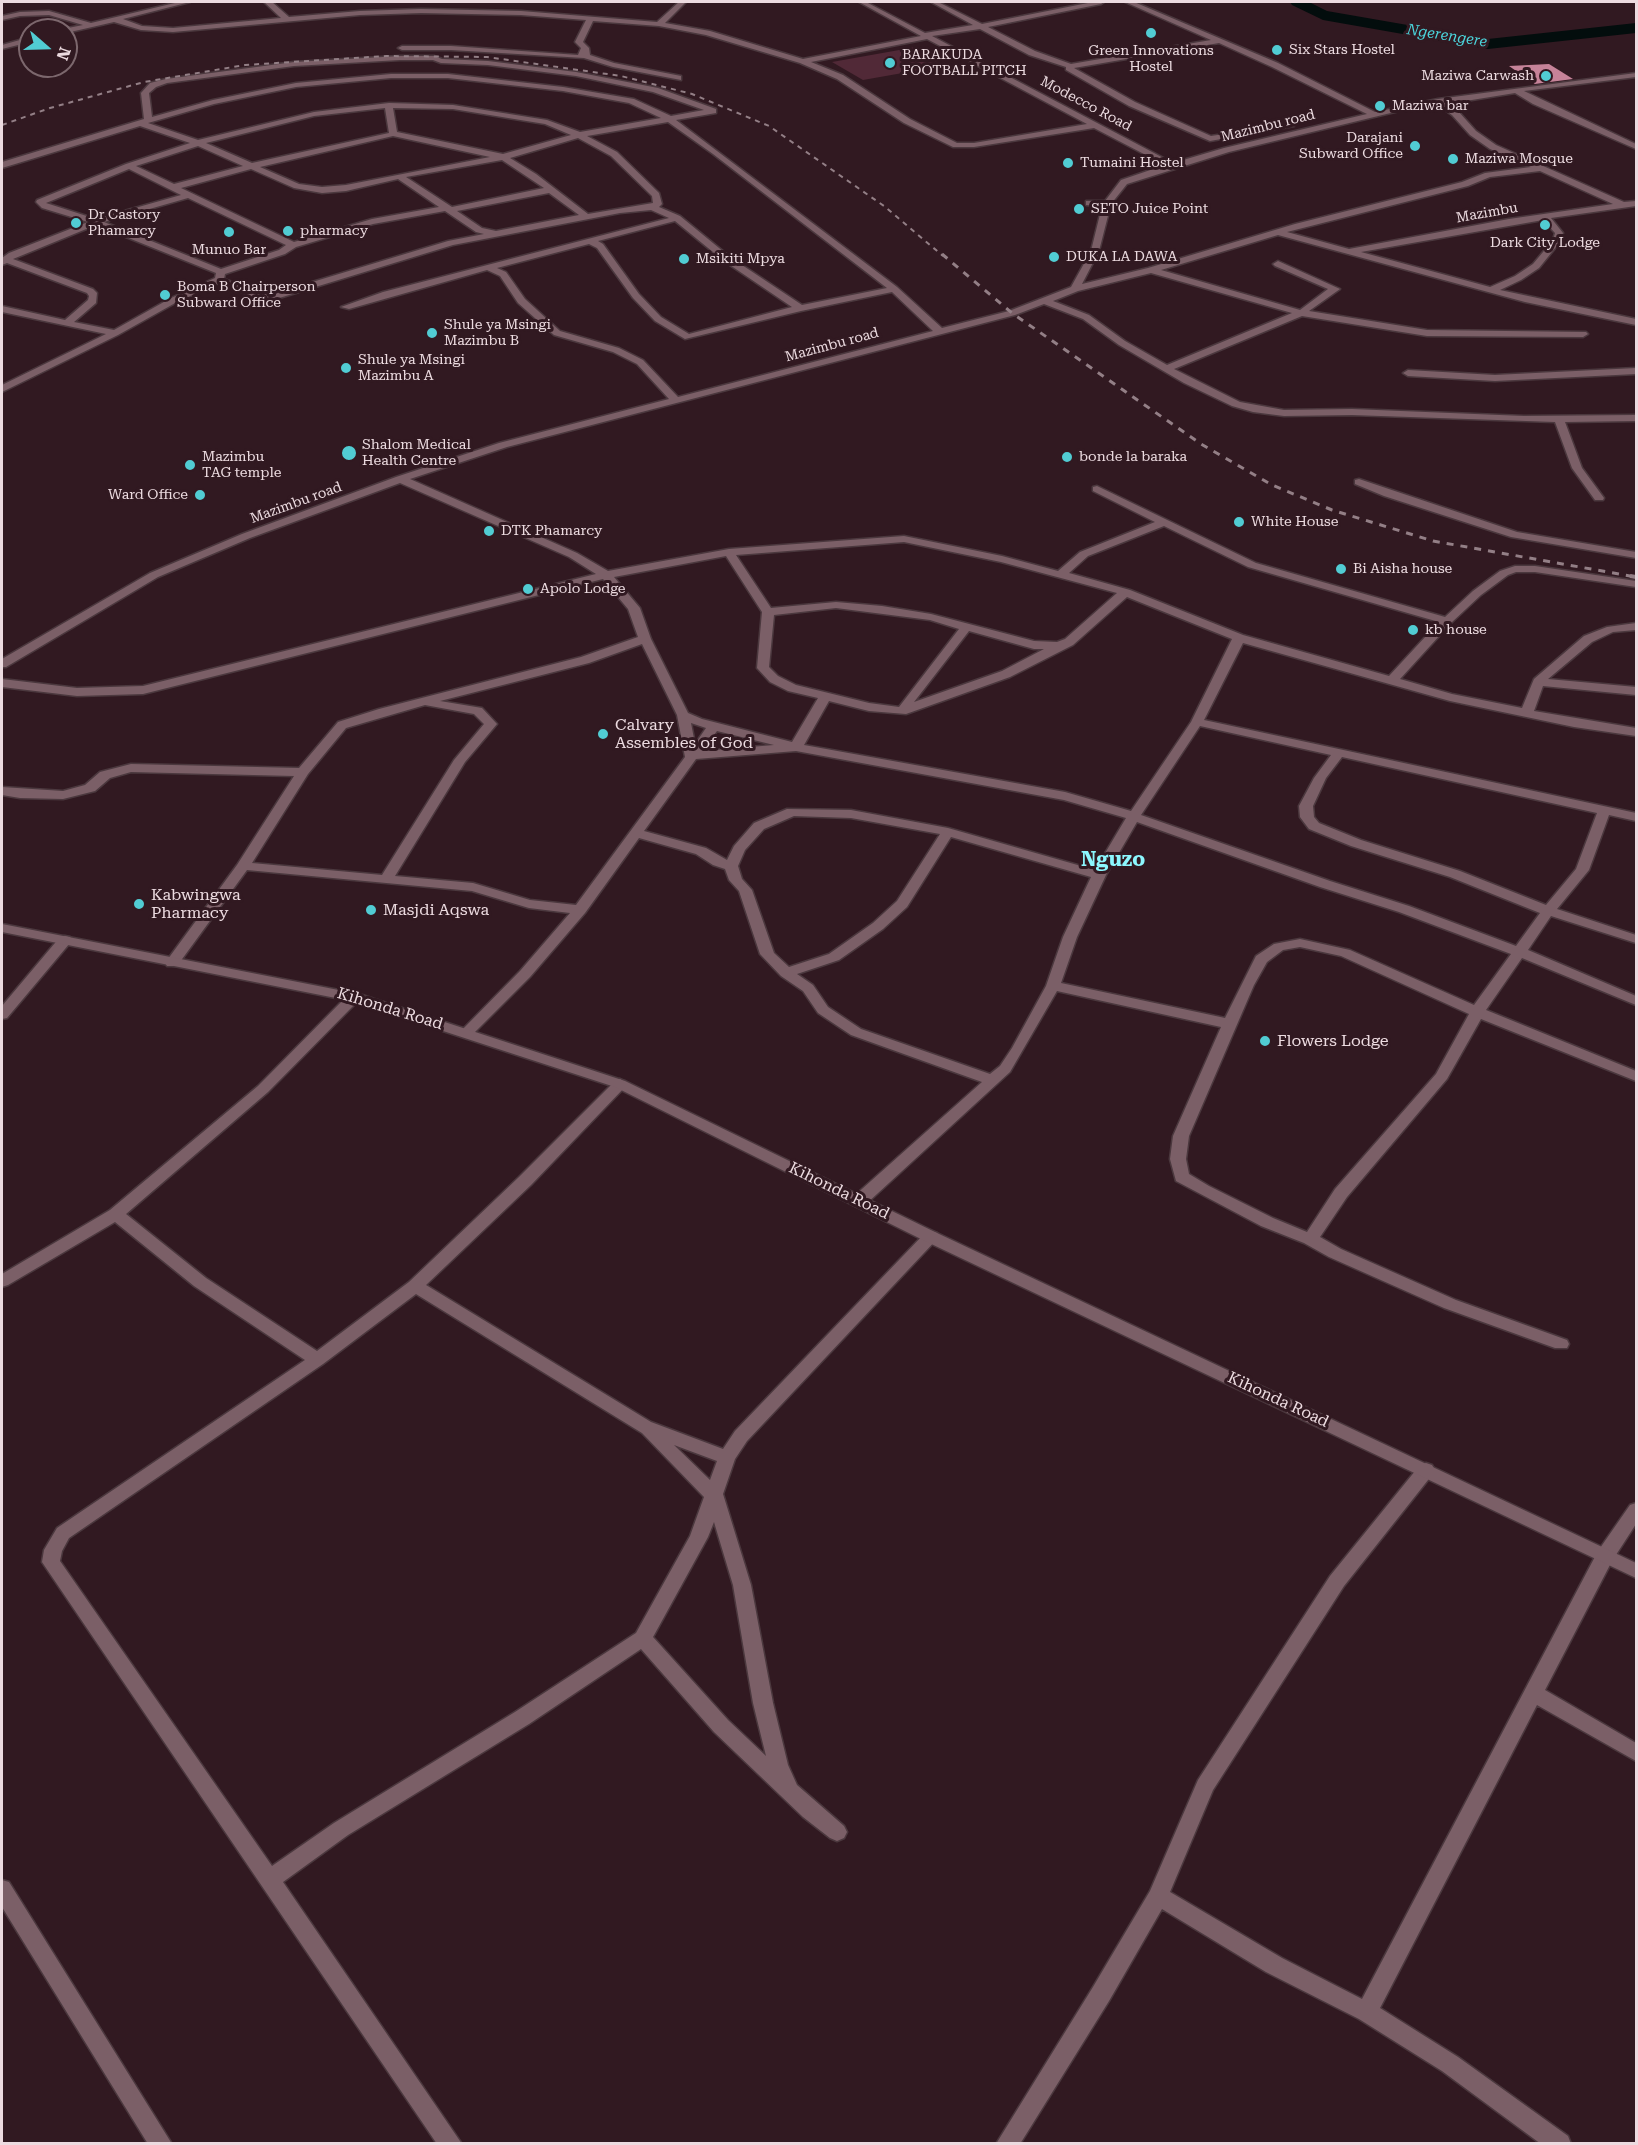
<!DOCTYPE html>
<html>
<head>
<meta charset="utf-8">
<style>
  body { margin:0 }
  #map { position:relative; width:1638px; height:2145px; overflow:hidden; background:#311921; font-family:"Roboto Serif",serif }
  canvas { display:block }
  .frame { position:absolute; inset:0; border:3px solid #ecdbe0; pointer-events:none }
  .north { position:absolute; left:18px; top:18px; width:60px; height:60px; box-sizing:border-box; background:#311921; border:2px solid #7c676d; border-radius:50%; rotate:110deg; font-size:16px; font-weight:700; line-height:24px; text-align:center; color:#ecdbe0 }
  .north::after { content:''; display:block; margin:auto; width:21px; height:27px; background:#51ccd3; clip-path:polygon(50% 0,100% 100%,50% 72%,0 100%) }
</style>
</head>
<body>
<div id="map">
<canvas width="1638" height="2145"></canvas>
<div class="frame"></div>
<div class="north">N</div>
</div>
<script>
const g = document.querySelector('canvas').getContext('2d');
g.lineJoin = 'round';
function fillPath(path, color) { g.fillStyle = color; g.fill(path, 'evenodd'); }
const poly = rows => new Path2D(rows.map(r => 'M' + r).join(''));
function stroke(path, color, width, dash) { g.strokeStyle = color; g.lineWidth = width; g.lineCap = dash ? 'butt' : 'round'; g.setLineDash(dash || []); g.stroke(path); }
function write(font, color, halo, rows, align = 'center') {
  g.font = font + ' "Roboto Serif",serif'; g.lineWidth = 6; g.setLineDash([]); g.textBaseline = 'middle'; g.strokeStyle = halo; g.fillStyle = color; for (const [text, x, y, turn = 0] of rows) {
    g.save(); g.translate(x, y); g.rotate((+turn || 0) * Math.PI / 180); g.textAlign = isNaN(turn) ? turn : align; if (halo) g.strokeText(text, 0, 0); g.fillText(text, 0, 0); g.restore();
  }
}
fillPath(poly([
  [916,47,948,65,863,80,832,62]
]), '#512937');
fillPath(poly([
  [1290,2,1309,2,1327,11,1488,39,1636,23,1636,33,1488,49,1323,20,1292,5,1290,2]
]), '#030d0d');
fillPath(poly([
  [1549,64,1573,79,1535,84,1509,66]
]), '#c68399');
const minor = poly([
  [179,2,190,2,123,19,142,26,173,28,281,18,264,2,272,2,289,17,360,11,421,9,521,11,657,22,679,2,686,2,665,23,710,31,803,59,921,36,859,2,866,2,925,33,973,25,931,2,938,2,982,24,1093,2,1104,2,1101,4,988,27,1035,51,1071,64,1211,40,1125,2,1134,2,1278,63,1375,112,1438,99,1636,73,1636,77,1524,91,1636,144,1636,149,1533,104,1515,93,1447,104,1458,111,1476,131,1496,145,1624,202,1636,201,1636,206,1551,218,1563,233,1560,242,1539,268,1521,280,1500,290,1636,319,1636,325,1525,302,1278,235,1161,270,1300,310,1328,289,1275,266,1273,264,1278,261,1340,289,1309,311,1427,330,1586,332,1588,334,1583,337,1427,336,1302,316,1174,369,1240,402,1284,410,1352,409,1524,416,1636,415,1636,421,1565,422,1582,468,1604,498,1603,500,1595,500,1572,468,1555,422,1352,415,1284,416,1253,412,1232,406,1184,383,1119,345,1083,319,1044,304,1015,315,507,447,410,479,577,553,608,571,729,549,904,536,1002,556,1058,571,1080,552,1155,522,1093,491,1093,487,1097,486,1256,563,1445,617,1473,591,1500,571,1515,566,1535,566,1636,581,1636,587,1535,572,1516,572,1508,575,1481,595,1451,623,1400,679,1452,694,1522,708,1534,679,1584,636,1607,627,1636,623,1636,630,1613,632,1592,642,1548,679,1636,687,1636,695,1543,686,1534,711,1636,728,1636,736,1574,727,1450,701,1243,643,1204,720,1636,813,1636,821,1609,815,1589,870,1557,909,1636,935,1636,943,1551,916,1528,950,1636,996,1636,1005,1522,958,1486,1010,1636,1071,1636,1081,1481,1019,1447,1079,1347,1197,1320,1237,1341,1249,1456,1300,1567,1340,1569,1344,1567,1348,1555,1348,1444,1308,1329,1257,1304,1243,1261,1226,1176,1181,1170,1159,1173,1136,1221,1027,1057,991,1010,1072,865,1205,853,1205,851,1201,853,1197,982,1082,851,1035,818,1013,803,991,781,976,760,954,739,891,729,880,725,869,713,865,696,854,639,838,585,913,530,977,471,1036,466,1038,459,1033,520,971,570,913,529,908,472,891,247,870,177,966,167,966,165,963,237,865,294,776,131,772,110,778,95,791,63,799,20,798,2,795,2,787,63,791,85,785,100,772,131,764,299,768,338,722,379,709,581,657,638,637,628,609,603,579,143,694,77,696,2,687,2,679,77,688,143,686,596,574,569,557,400,483,250,538,158,577,6,667,2,667,2,659,150,573,242,534,396,477,499,443,669,399,637,364,613,352,554,335,518,303,500,276,487,270,349,309,341,307,383,292,669,218,651,210,620,213,453,245,276,299,254,297,219,283,177,302,118,335,2,392,2,385,106,334,2,312,2,306,65,320,88,300,89,296,87,293,7,263,2,265,2,258,9,253,88,222,42,208,36,202,37,200,126,164,190,143,140,126,2,168,2,162,144,119,141,93,150,83,166,79,294,62,400,56,434,56,442,59,488,61,576,72,658,88,716,109,716,113,676,120,897,287,942,328,1009,311,1071,287,1091,251,1102,206,1086,205,1086,201,1105,201,1121,180,1165,165,1094,128,974,147,953,147,904,123,837,79,800,63,706,35,659,26,593,21,583,42,589,48,590,55,614,63,681,76,681,80,613,67,584,58,451,50,402,50,398,48,402,46,451,46,578,55,581,48,575,42,586,20,521,15,421,13,360,15,173,32,141,30,114,22,66,33,66,30,63,29,83,25,49,15,20,16,2,20,2,16,20,12,49,11,91,23,179,2],
  [980,29,1029,55,1066,67,1066,70,1129,106,1210,141,1294,126,1290,124,1211,136,1135,102,1074,68,1219,43,1272,67,1367,114,1224,148,1173,163,932,36,980,29],
  [927,39,1087,124,974,143,957,143,910,119,843,75,811,62,927,39],
  [400,60,433,60,441,63,488,65,576,76,653,92,704,110,671,116,634,99,563,87,448,74,391,74,296,83,213,100,152,117,149,93,156,87,167,83,294,66,400,60],
  [391,78,448,78,563,91,629,103,661,118,580,132,547,120,453,105,389,103,314,112,198,140,148,123,214,104,296,87,391,78],
  [1438,105,1452,115,1470,135,1490,149,1531,167,1485,173,1462,182,1295,224,1148,268,1082,284,1099,251,1111,204,1127,184,1229,152,1399,111,1438,105],
  [385,108,389,133,252,163,206,143,314,116,385,108],
  [393,108,453,109,545,124,571,135,503,154,397,132,393,108],
  [668,122,713,154,887,288,802,305,730,257,680,216,659,207,662,204,659,193,617,152,587,136,668,122],
  [393,136,490,157,346,185,322,187,299,184,260,167,393,136],
  [578,138,611,156,652,196,653,203,588,214,536,174,510,158,578,138],
  [198,146,243,166,174,184,136,166,198,146],
  [502,160,544,188,452,207,406,177,502,160],
  [129,169,181,195,96,219,46,203,129,169],
  [251,169,294,188,322,193,346,191,398,179,439,207,372,219,294,242,181,188,251,169],
  [1540,171,1613,204,1509,219,1349,249,1287,232,1468,186,1490,177,1540,171],
  [549,193,579,215,496,231,482,228,457,211,549,193],
  [188,198,286,245,279,250,221,269,104,222,188,198],
  [445,211,476,232,484,234,448,241,276,293,258,292,224,279,225,274,285,254,296,247,373,224,445,211],
  [1543,220,1555,233,1553,240,1533,264,1515,276,1490,287,1361,252,1543,220],
  [675,221,724,261,792,307,689,334,661,317,639,294,603,244,598,241,675,221],
  [96,225,216,273,215,278,171,298,114,330,74,322,96,303,97,293,93,289,13,259,96,225],
  [589,244,597,248,633,298,655,321,685,339,801,311,892,292,933,331,678,397,643,360,619,348,560,331,525,299,506,272,497,268,589,244],
  [1151,273,1292,313,1167,365,1125,341,1089,315,1053,301,1078,291,1151,273],
  [1164,526,1248,567,1439,622,1389,676,1243,635,1130,590,1069,573,1088,556,1164,526],
  [904,542,1001,562,1117,593,1065,639,1057,642,1034,641,931,614,882,606,836,602,771,608,736,555,904,542],
  [726,556,762,612,757,668,770,682,788,691,818,698,792,742,702,719,688,713,651,639,640,608,614,577,726,556],
  [1127,597,1232,639,1191,722,1131,811,1065,792,804,745,829,701,869,711,906,714,1010,677,1073,645,1127,597],
  [836,608,930,620,959,629,899,707,869,703,796,685,778,676,769,667,774,615,836,608],
  [969,631,1034,649,1044,649,1002,671,914,702,969,631],
  [642,644,677,715,685,757,576,905,530,900,473,883,395,876,465,762,497,724,482,708,440,701,589,663,642,644],
  [425,705,474,714,484,724,454,760,382,875,252,863,308,774,346,728,425,705],
  [691,723,706,728,695,744,691,723],
  [1200,726,1331,755,1314,778,1299,806,1300,817,1309,829,1351,846,1450,877,1540,913,1516,946,1409,906,1330,881,1141,815,1200,726],
  [717,731,774,745,702,751,717,731],
  [796,751,1064,800,1126,818,1095,870,948,828,851,810,787,809,754,823,734,846,727,860,706,848,644,831,696,759,796,751],
  [1342,757,1597,813,1576,869,1546,905,1460,871,1361,840,1319,823,1314,817,1313,806,1326,778,1342,757],
  [794,816,851,818,940,834,897,901,873,923,829,954,789,967,774,953,752,890,742,879,738,866,745,850,764,829,794,816],
  [1137,822,1320,887,1399,912,1511,954,1474,1005,1350,950,1300,939,1274,944,1256,956,1225,1018,1061,983,1077,937,1106,875,1137,822],
  [951,837,1091,877,1063,937,1046,986,1012,1048,1000,1066,990,1074,861,1029,828,1007,813,985,797,974,839,960,883,929,907,907,951,837],
  [1300,947,1341,956,1469,1014,1436,1074,1335,1189,1307,1232,1273,1218,1209,1186,1189,1174,1186,1159,1189,1136,1254,985,1267,962,1283,950,1300,947],
  [27,38,30,38,30,42,2,49,2,45,27,38],
  [1636,368,1636,374,1495,381,1408,376,1403,373,1408,370,1495,375,1636,368],
  [1359,479,1517,532,1636,552,1636,558,1511,537,1384,496,1355,484,1355,480,1359,479],
  [65,936,70,937,72,940,70,943,7,1018,2,1019,2,1006,60,937,65,936],
  [354,993,361,997,359,1000,268,1092,126,1214,206,1278,317,1351,409,1282,519,1177,615,1081,620,1079,628,1084,625,1087,531,1185,426,1285,651,1422,723,1449,735,1431,925,1233,931,1231,937,1233,939,1237,747,1441,735,1459,723,1494,751,1585,773,1703,788,1765,797,1785,844,1826,847,1832,844,1838,837,1841,830,1838,803,1817,714,1732,641,1649,529,1724,348,1835,283,1882,462,2144,437,2144,42,1562,44,1550,57,1528,305,1360,194,1286,115,1222,8,1285,2,1287,2,1274,110,1210,258,1086,349,994,354,993],
  [416,1294,642,1433,704,1497,690,1536,636,1633,515,1712,334,1823,272,1866,60,1561,62,1551,69,1538,323,1364,416,1294],
  [674,1445,717,1461,710,1480,674,1445],
  [714,1522,733,1585,753,1703,766,1756,728,1720,653,1637,708,1537,714,1522],
  [1426,1463,1432,1465,1435,1470,1432,1475,1344,1586,1213,1790,1170,1892,1282,1958,1362,1999,1598,1551,1630,1505,1636,1503,1636,1524,1612,1561,1545,1690,1636,1743,1636,1761,1537,1705,1380,2008,1458,2057,1568,2136,1571,2144,1541,2144,1442,2071,1359,2019,1266,1972,1162,1909,1109,2001,1020,2144,996,2144,1093,1987,1150,1891,1198,1780,1330,1576,1420,1465,1426,1463],
  [2,1880,9,1882,172,2144,148,2144,2,1907,2,1880]
]);
const tertiary = poly([
  [2,924,359,994,625,1081,937,1233,1636,1563,1636,1578,925,1241,615,1087,351,1001,2,932,2,924]
]);
stroke(minor, '#4b383e', 3);
stroke(tertiary, '#4b383e', 3);
fillPath(minor, '#7b5f67');
fillPath(tertiary, '#7b5f67');
stroke(poly([
  [2,125,50,108,144,82,245,65,386,56,487,57,621,76,692,94,769,126,884,206,943,256]
]), '#937f86', 2, [5, 5]);
stroke(poly([
  [942,254,1012,313,1201,444,1272,485,1332,510,1433,541,1636,577]
]), '#937f86', 3, [7, 7]);
stroke(poly([
  [1630,576,1636,577]
]), '#937f86', 4, [9, 9]);
for (const [x, y, r, color] of [
  [1151,33,6,"#51ccd3"],
  [1277,50,6,"#51ccd3"],
  [890,63,6,"#51ccd3"],
  [1546,76,6,"#51ccd3"],
  [1380,106,6,"#51ccd3"],
  [1415,146,6,"#51ccd3"],
  [1453,159,6,"#51ccd3"],
  [1068,163,6,"#51ccd3"],
  [1079,209,6,"#51ccd3"],
  [76,223,6,"#51ccd3"],
  [1545,225,6,"#51ccd3"],
  [288,231,6,"#51ccd3"],
  [229,232,6,"#51ccd3"],
  [1054,257,6,"#51ccd3"],
  [684,259,6,"#51ccd3"],
  [165,295,6,"#51ccd3"],
  [432,333,6,"#51ccd3"],
  [346,368,6,"#51ccd3"],
  [349,453,8,"#51ccd3"],
  [1067,457,6,"#51ccd3"],
  [190,465,6,"#51ccd3"],
  [200,495,6,"#51ccd3"],
  [1239,522,6,"#51ccd3"],
  [489,531,6,"#51ccd3"],
  [1341,569,6,"#51ccd3"],
  [528,589,6,"#51ccd3"],
  [1413,630,6,"#51ccd3"],
  [603,734,6,"#51ccd3"],
  [139,904,6,"#51ccd3"],
  [371,910,6,"#51ccd3"],
  [1265,1041,6,"#51ccd3"]
]) { const dot = new Path2D(); dot.arc(x, y, r, 0, 2 * Math.PI); g.fillStyle = color; g.fill(dot); stroke(dot, '#311921', 2); }
write('14px', '#ecdbe0', '#311921', [
  ["Six Stars Hostel",1289,50],
  ["Green Innovations",1151,51,"center"],
  ["Hostel",1151,67,"center"],
  ["BARAKUDA",902,55],
  ["FOOTBALL PITCH",902,71],
  ["Maziwa Carwash",1534,76,"right"],
  ["Maziwa bar",1392,106],
  ["Darajani",1403,138,"right"],
  ["Subward Office",1403,154,"right"],
  ["Maziwa Mosque",1465,159],
  ["Tumaini Hostel",1080,163],
  ["SETO Juice Point",1091,209],
  ["Dr Castory",88,215],
  ["Phamarcy",88,231],
  ["pharmacy",300,231],
  ["Dark City Lodge",1545,243,"center"],
  ["Munuo Bar",229,250,"center"],
  ["DUKA LA DAWA",1066,257],
  ["Msikiti Mpya",696,259],
  ["Boma B Chairperson",177,287],
  ["Subward Office",177,303],
  ["Shule ya Msingi",444,325],
  ["Mazimbu B",444,341],
  ["Shule ya Msingi",358,360],
  ["Mazimbu A",358,376],
  ["Shalom Medical",362,445],
  ["Health Centre",362,461],
  ["Mazimbu",202,457],
  ["TAG temple",202,473],
  ["bonde la baraka",1079,457],
  ["Ward Office",188,495,"right"],
  ["White House",1251,522],
  ["DTK Phamarcy",501,531],
  ["Bi Aisha house",1353,569],
  ["Apolo Lodge",540,589],
  ["kb house",1425,630]
], 'left');
write('14px', '#ecdbe0', '#311921', [
  ["Modecco Road",1086,104,28],
  ["Mazimbu road",1268,126,-14],
  ["Mazimbu",1487,213,-10],
  ["Mazimbu road",832,345,-15],
  ["Mazimbu road",296,503,-20]
]);
write('italic 15px', '#4bd5dc', '#311921', [
  ["Ngerengere",1447,36,9]
]);
write('16px', '#ecdbe0', '#311921', [
  ["Calvary",615,725],
  ["Assembles of God",615,743],
  ["Kabwingwa",151,895],
  ["Pharmacy",151,913],
  ["Masjdi Aqswa",383,910],
  ["Flowers Lodge",1277,1041]
], 'left');
write('16px', '#ecdbe0', '#311921', [
  ["Kihonda Road",390,1009,17],
  ["Kihonda Road",839,1191,26],
  ["Kihonda Road",1278,1400,25]
]);
write('bold 20px', '#8cf7fe', '#311921', [
  ["Nguzo",1113,860]
]);
</script>
</body>
</html>
